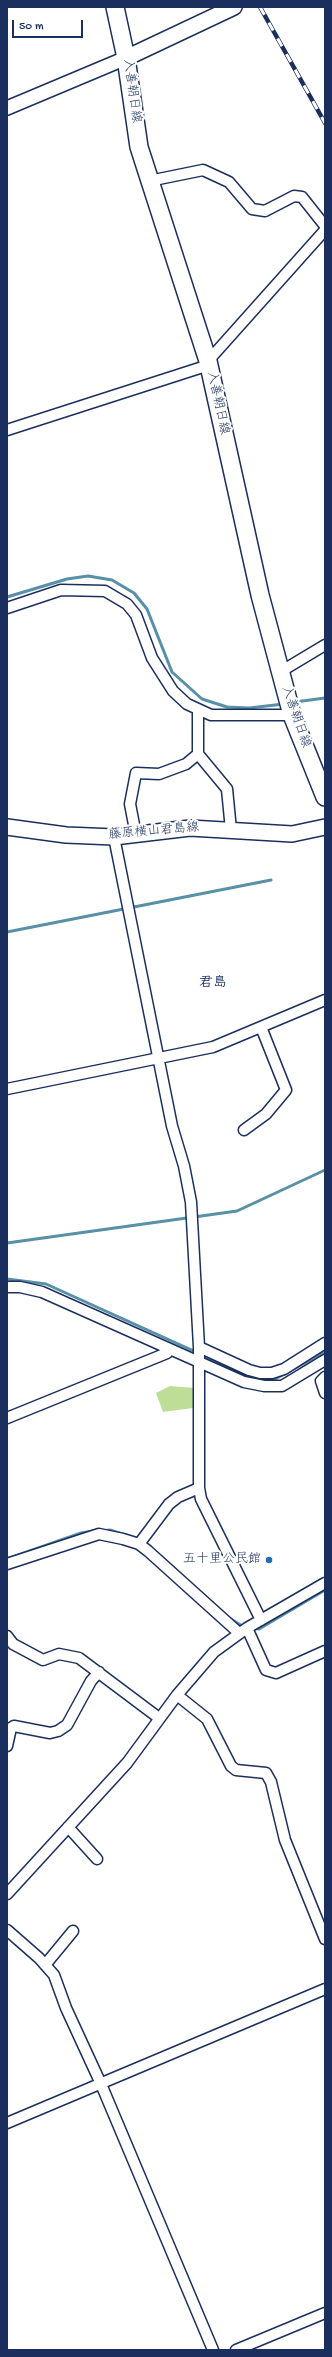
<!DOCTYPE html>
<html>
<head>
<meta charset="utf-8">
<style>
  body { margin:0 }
  #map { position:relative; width:332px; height:2357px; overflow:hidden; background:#fff; font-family:"Gochi Hand",sans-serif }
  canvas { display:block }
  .frame { position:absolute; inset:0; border:8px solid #1b2f5e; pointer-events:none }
  .scale { position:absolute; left:12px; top:20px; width:71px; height:18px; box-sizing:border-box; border:2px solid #1b2f5e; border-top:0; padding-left:5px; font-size:12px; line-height:14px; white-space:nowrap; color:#1b2f5e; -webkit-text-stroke:3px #fff; paint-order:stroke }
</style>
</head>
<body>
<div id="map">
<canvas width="332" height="2357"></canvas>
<div class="frame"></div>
<div class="scale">50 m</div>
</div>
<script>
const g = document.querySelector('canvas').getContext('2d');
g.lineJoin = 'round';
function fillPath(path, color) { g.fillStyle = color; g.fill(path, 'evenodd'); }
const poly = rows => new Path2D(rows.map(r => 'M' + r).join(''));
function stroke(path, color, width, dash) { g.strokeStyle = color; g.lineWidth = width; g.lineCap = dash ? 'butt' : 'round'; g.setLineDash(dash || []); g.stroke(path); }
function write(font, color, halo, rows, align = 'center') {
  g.font = font + ' "Gochi Hand","Klee One",sans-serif'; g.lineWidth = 4; g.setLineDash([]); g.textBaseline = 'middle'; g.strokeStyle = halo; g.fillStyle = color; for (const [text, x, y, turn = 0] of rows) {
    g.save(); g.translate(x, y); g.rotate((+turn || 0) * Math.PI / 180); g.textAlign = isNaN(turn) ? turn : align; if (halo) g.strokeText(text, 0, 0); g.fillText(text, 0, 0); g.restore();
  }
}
fillPath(poly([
  [170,1386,195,1388,193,1408,163,1412,156,1393]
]), '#bede98');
stroke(poly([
  [7,597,67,579,88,576,112,580,134,593,147,609,172,672,202,699,227,707,249,708,284,704],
  [295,702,325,698],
  [7,932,271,880],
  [7,1243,237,1211,325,1170],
  [7,1279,46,1284,196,1352],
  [201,1354,250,1379,275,1379,325,1352],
  [102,1531,110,1530,141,1540],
  [155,1551,177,1571],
  [7,1559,81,1533,93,1531],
  [229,1618,244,1627],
  [252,1628,259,1629,325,1590]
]), '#5790a7', 3);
const minor = poly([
  [149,181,203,170,229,182,252,209,265,211,294,196,302,197,325,226],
  [208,361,325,230],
  [7,430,209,365],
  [7,608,61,590,105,591,127,604,136,615,152,658,173,691,187,704,211,715,292,715],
  [280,672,325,645],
  [198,709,198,754,227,789,231,830],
  [136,835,130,804,136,773,159,774,186,764,198,754],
  [114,837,172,1126,184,1166,191,1202,199,1347,199,1488,201,1499,261,1620],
  [7,1089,213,1047,325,1000],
  [244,1130,266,1114,286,1090,261,1027],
  [7,1287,20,1287,42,1292,244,1382,264,1386,282,1386,325,1360],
  [199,1347,249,1370,260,1373,272,1373,284,1369,325,1343],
  [325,1377,321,1381,325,1393],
  [7,1418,167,1353,169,1349],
  [139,1544,169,1504,178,1497,199,1488],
  [7,1564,99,1534,123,1539,139,1544,148,1551,239,1633],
  [247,1628,266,1670,276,1673,325,1651],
  [7,1636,13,1644,43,1660,59,1654,79,1658,159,1718],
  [177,1695,207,1719,231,1766,236,1770,266,1773,271,1782,285,1840,325,1939],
  [7,1746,11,1728,14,1726,50,1733,58,1731,67,1725,91,1681,99,1672],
  [68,1827,97,1859],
  [7,1894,127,1763,177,1695,214,1652,247,1628,325,1583],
  [7,1930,39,1958,54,1975,66,2008,101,2084,213,2350],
  [45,1965,73,1931],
  [7,2123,325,1989],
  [236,2350,325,2313]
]);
const tertiary = poly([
  [7,108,126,58]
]);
const secondary = poly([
  [126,58,234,7],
  [7,827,66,835,114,837,190,828,292,834,325,827]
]);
const primary = poly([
  [115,7,126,58,139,147,208,361,260,595,292,715,325,797]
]);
stroke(minor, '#1b2f5e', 13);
stroke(tertiary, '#1b2f5e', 16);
stroke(secondary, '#1b2f5e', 18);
stroke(primary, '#1b2f5e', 20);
stroke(minor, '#fff', 10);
stroke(tertiary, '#fff', 13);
stroke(secondary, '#fff', 15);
stroke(primary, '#fff', 17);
const rail = poly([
  [260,7,325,123]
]);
stroke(rail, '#1b2f5e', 4.5);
stroke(rail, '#fff', 3, [9]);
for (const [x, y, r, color] of [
  [269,1560,4,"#1f6fb2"]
]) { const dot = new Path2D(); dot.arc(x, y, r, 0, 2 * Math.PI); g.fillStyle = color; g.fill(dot); stroke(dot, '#fff', 1.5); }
write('13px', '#1b2f5e', '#fff', [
  ["入善朝日線",131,91,82],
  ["入善朝日線",217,403,78],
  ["入善朝日線",295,717,71],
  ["藤原横山君島線",154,832,-5]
]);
write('13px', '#1b2f5e', '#fff', [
  ["五十里公民館",261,1560]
], 'right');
write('bold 14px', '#1b2f5e', '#fff', [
  ["君島",213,984]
]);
</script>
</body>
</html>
